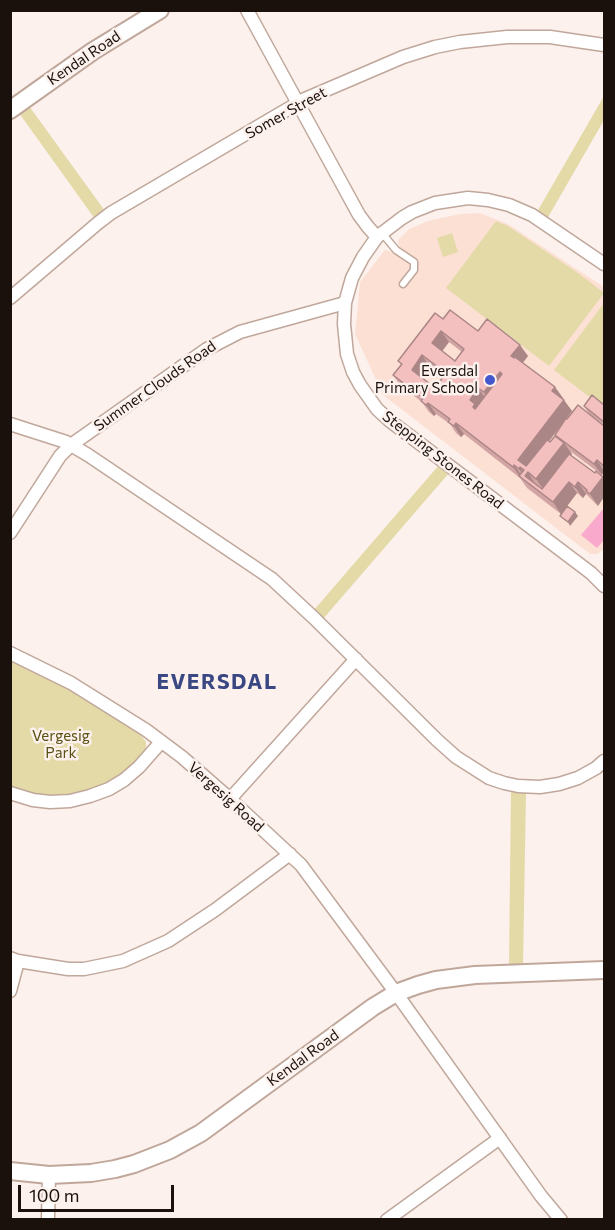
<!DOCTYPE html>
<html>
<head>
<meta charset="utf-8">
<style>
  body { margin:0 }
  #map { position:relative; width:615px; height:1230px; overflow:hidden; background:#fcf1ec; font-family:Commissioner,sans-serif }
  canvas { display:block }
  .frame { position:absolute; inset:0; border:12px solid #1a110d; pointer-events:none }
  .scale { position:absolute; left:18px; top:1185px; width:156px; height:27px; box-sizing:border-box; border:3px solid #1a110d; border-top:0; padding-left:8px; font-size:18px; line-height:21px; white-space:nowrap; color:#1a110d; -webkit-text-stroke:4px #fcf1ec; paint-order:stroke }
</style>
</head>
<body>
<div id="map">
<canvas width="615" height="1230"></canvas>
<div class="frame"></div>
<div class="scale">100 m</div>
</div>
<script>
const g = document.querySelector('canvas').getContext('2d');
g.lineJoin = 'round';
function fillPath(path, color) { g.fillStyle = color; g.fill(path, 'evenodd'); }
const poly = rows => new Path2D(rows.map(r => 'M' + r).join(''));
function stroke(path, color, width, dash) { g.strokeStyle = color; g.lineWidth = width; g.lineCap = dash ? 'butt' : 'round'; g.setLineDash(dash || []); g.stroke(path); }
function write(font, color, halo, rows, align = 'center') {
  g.font = font + ' Commissioner,sans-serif'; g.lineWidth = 5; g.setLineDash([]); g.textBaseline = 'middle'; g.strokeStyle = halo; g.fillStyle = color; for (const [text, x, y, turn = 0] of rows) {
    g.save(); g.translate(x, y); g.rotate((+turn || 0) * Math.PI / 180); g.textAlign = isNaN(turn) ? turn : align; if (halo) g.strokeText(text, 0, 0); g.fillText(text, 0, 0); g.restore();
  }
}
fillPath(poly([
  [480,213,508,224,604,287,604,549,597,554,590,554,383,395,355,334,360,282,385,250,393,252,399,247,398,240,409,229,428,221,460,214]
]), '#fce0d4');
fillPath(poly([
  [604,96,604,120,547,219,537,212],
  [29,106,105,211,95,219,19,113],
  [496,221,508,226,578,273,604,293,549,366,446,288],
  [452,233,458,252,443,257,437,238],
  [604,303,604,408,554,370],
  [439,465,449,473,323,619,314,610],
  [10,660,58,682,139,733,146,742,146,746,145,753,118,777,99,787,75,794,50,796,26,792,11,786],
  [511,789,526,792,523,966,509,966]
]), '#e3daa7');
fillPath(poly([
  [604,508,604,540,597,548,581,535]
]), '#f9aacc');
const lane = poly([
  [382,233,396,250,414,262,414,270,403,284]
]);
const street = poly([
  [247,10,359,215,368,227,377,237],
  [604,264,532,215,509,205,488,200,468,198,435,203,412,212,402,218,377,237,363,257,352,278,345,303,344,324,347,354,353,372,360,385,377,409,390,421,591,573,604,586],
  [10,298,98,223,111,213,305,99,403,57,435,47,460,42,507,37,550,37,604,45],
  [10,424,66,442,88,455,272,579,314,618,437,740,456,757,489,778,504,783,518,786,540,787,559,784,578,778,596,768,604,761],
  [10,533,60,456,71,445,207,349,240,332,345,303],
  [10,653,71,683,146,730,182,757,230,799,301,865,396,993,541,1196,561,1220],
  [10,793,33,800,50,802,70,801,90,796,109,789,124,780,139,767,161,742],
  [230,799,356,659],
  [10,958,18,961,68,969,84,969,123,961,168,941,215,910,290,854],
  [10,991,18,961],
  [48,1220,49,1175],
  [387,1220,500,1138]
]);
const secondary = poly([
  [10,110,93,51,160,10],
  [10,1171,49,1175,91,1173,115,1169,134,1164,170,1150,201,1133,373,1007,396,993,418,985,436,980,475,975,604,970]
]);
stroke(lane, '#c0a79b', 9);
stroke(street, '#c0a79b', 15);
stroke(secondary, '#c0a79b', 20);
stroke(lane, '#fff', 6);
stroke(street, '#fff', 12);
stroke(secondary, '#fff', 16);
fillPath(poly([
  [443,319,478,331,528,356,523,363,563,398,562,399,572,411,566,419,604,426,604,471,602,475,570,451,572,454,571,455,598,506,586,494,583,498,577,493,561,514,527,488,520,478,464,434,461,437,456,433,450,424,436,414,434,416,429,412,422,402,401,386,393,375,401,364,398,361],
  [449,342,462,352,455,361,442,351],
  [430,367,443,377,435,388,422,378],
  [563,422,555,435,558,438,550,442,549,441],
  [604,405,604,425,589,414,584,406]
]), '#d2a5a4');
fillPath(poly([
  [441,331,449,342,440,354,432,343],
  [520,345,528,356,519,367,511,356],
  [422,355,430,367,419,381,412,370],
  [500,372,508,383,492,404,484,392],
  [555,387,563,398,560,402,552,391],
  [478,388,486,399,483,415,473,407,470,400],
  [564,400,572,411,526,471,518,460],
  [428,403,436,414,434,416,426,405],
  [456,423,464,434,461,437,454,426],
  [564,443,572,454,544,490,536,479],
  [597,460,604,471,602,475,594,464],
  [514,465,522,476,521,478,513,467],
  [520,467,526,475,528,472,535,484,527,480,519,469],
  [603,477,604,479,604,497,598,506,590,494],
  [569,482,577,493,561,514,553,502],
  [578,482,586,494,583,498,575,487],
  [575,512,578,516,570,526,568,522]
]), '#ab8686');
const building = poly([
  [450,310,478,331,487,319,520,345,511,356,514,358,515,357,555,387,552,391,564,400,518,460,526,466,547,440,550,442,555,436,564,443,536,479,528,472,525,476,542,489,569,454,595,473,596,471,603,477,590,494,586,491,587,490,578,482,575,487,569,482,553,502,519,476,524,470,520,467,519,469,514,465,513,467,456,423,454,426,448,422,450,419,428,403,426,405,421,401,423,398,393,375,402,364,398,361,435,313,443,319,450,310],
  [441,331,464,349,455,361,432,343,441,331],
  [422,355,446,373,435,388,412,370,422,355],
  [500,372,502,374,475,409,473,407,475,404,470,400,478,388,484,392,500,372],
  [592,395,604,405,604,422,584,406,592,395],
  [578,405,604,426,604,466,597,460,594,464,555,435,566,418,567,419,578,405],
  [567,506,575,512,568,522,560,516,567,506]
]);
fillPath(building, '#f4c0bf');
stroke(building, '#ab8686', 1.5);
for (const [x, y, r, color] of [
  [490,380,6,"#4557cc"]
]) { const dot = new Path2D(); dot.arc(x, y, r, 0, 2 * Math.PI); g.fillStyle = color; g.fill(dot); stroke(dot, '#fcf1ec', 2); }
write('15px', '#1a110d', '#fcf1ec', [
  ["Kendal Road",84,58,-34],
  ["Somer Street",286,113,-29],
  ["Summer Clouds Road",155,386,-35],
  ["Stepping Stones Road",443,460,38],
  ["Vergesig Road",226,797,42],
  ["Kendal Road",303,1058,-36]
]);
write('15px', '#1a110d', '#fcf1ec', [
  ["Eversdal",478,371],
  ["Primary School",478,388]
], 'right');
write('15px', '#5b5115', '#fcf1ec', [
  ["Vergesig",61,736],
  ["Park",61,753]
]);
g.letterSpacing = '1.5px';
write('bold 21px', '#394782', '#fcf1ec', [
  ["EVERSDAL",217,682]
]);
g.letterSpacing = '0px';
</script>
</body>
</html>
